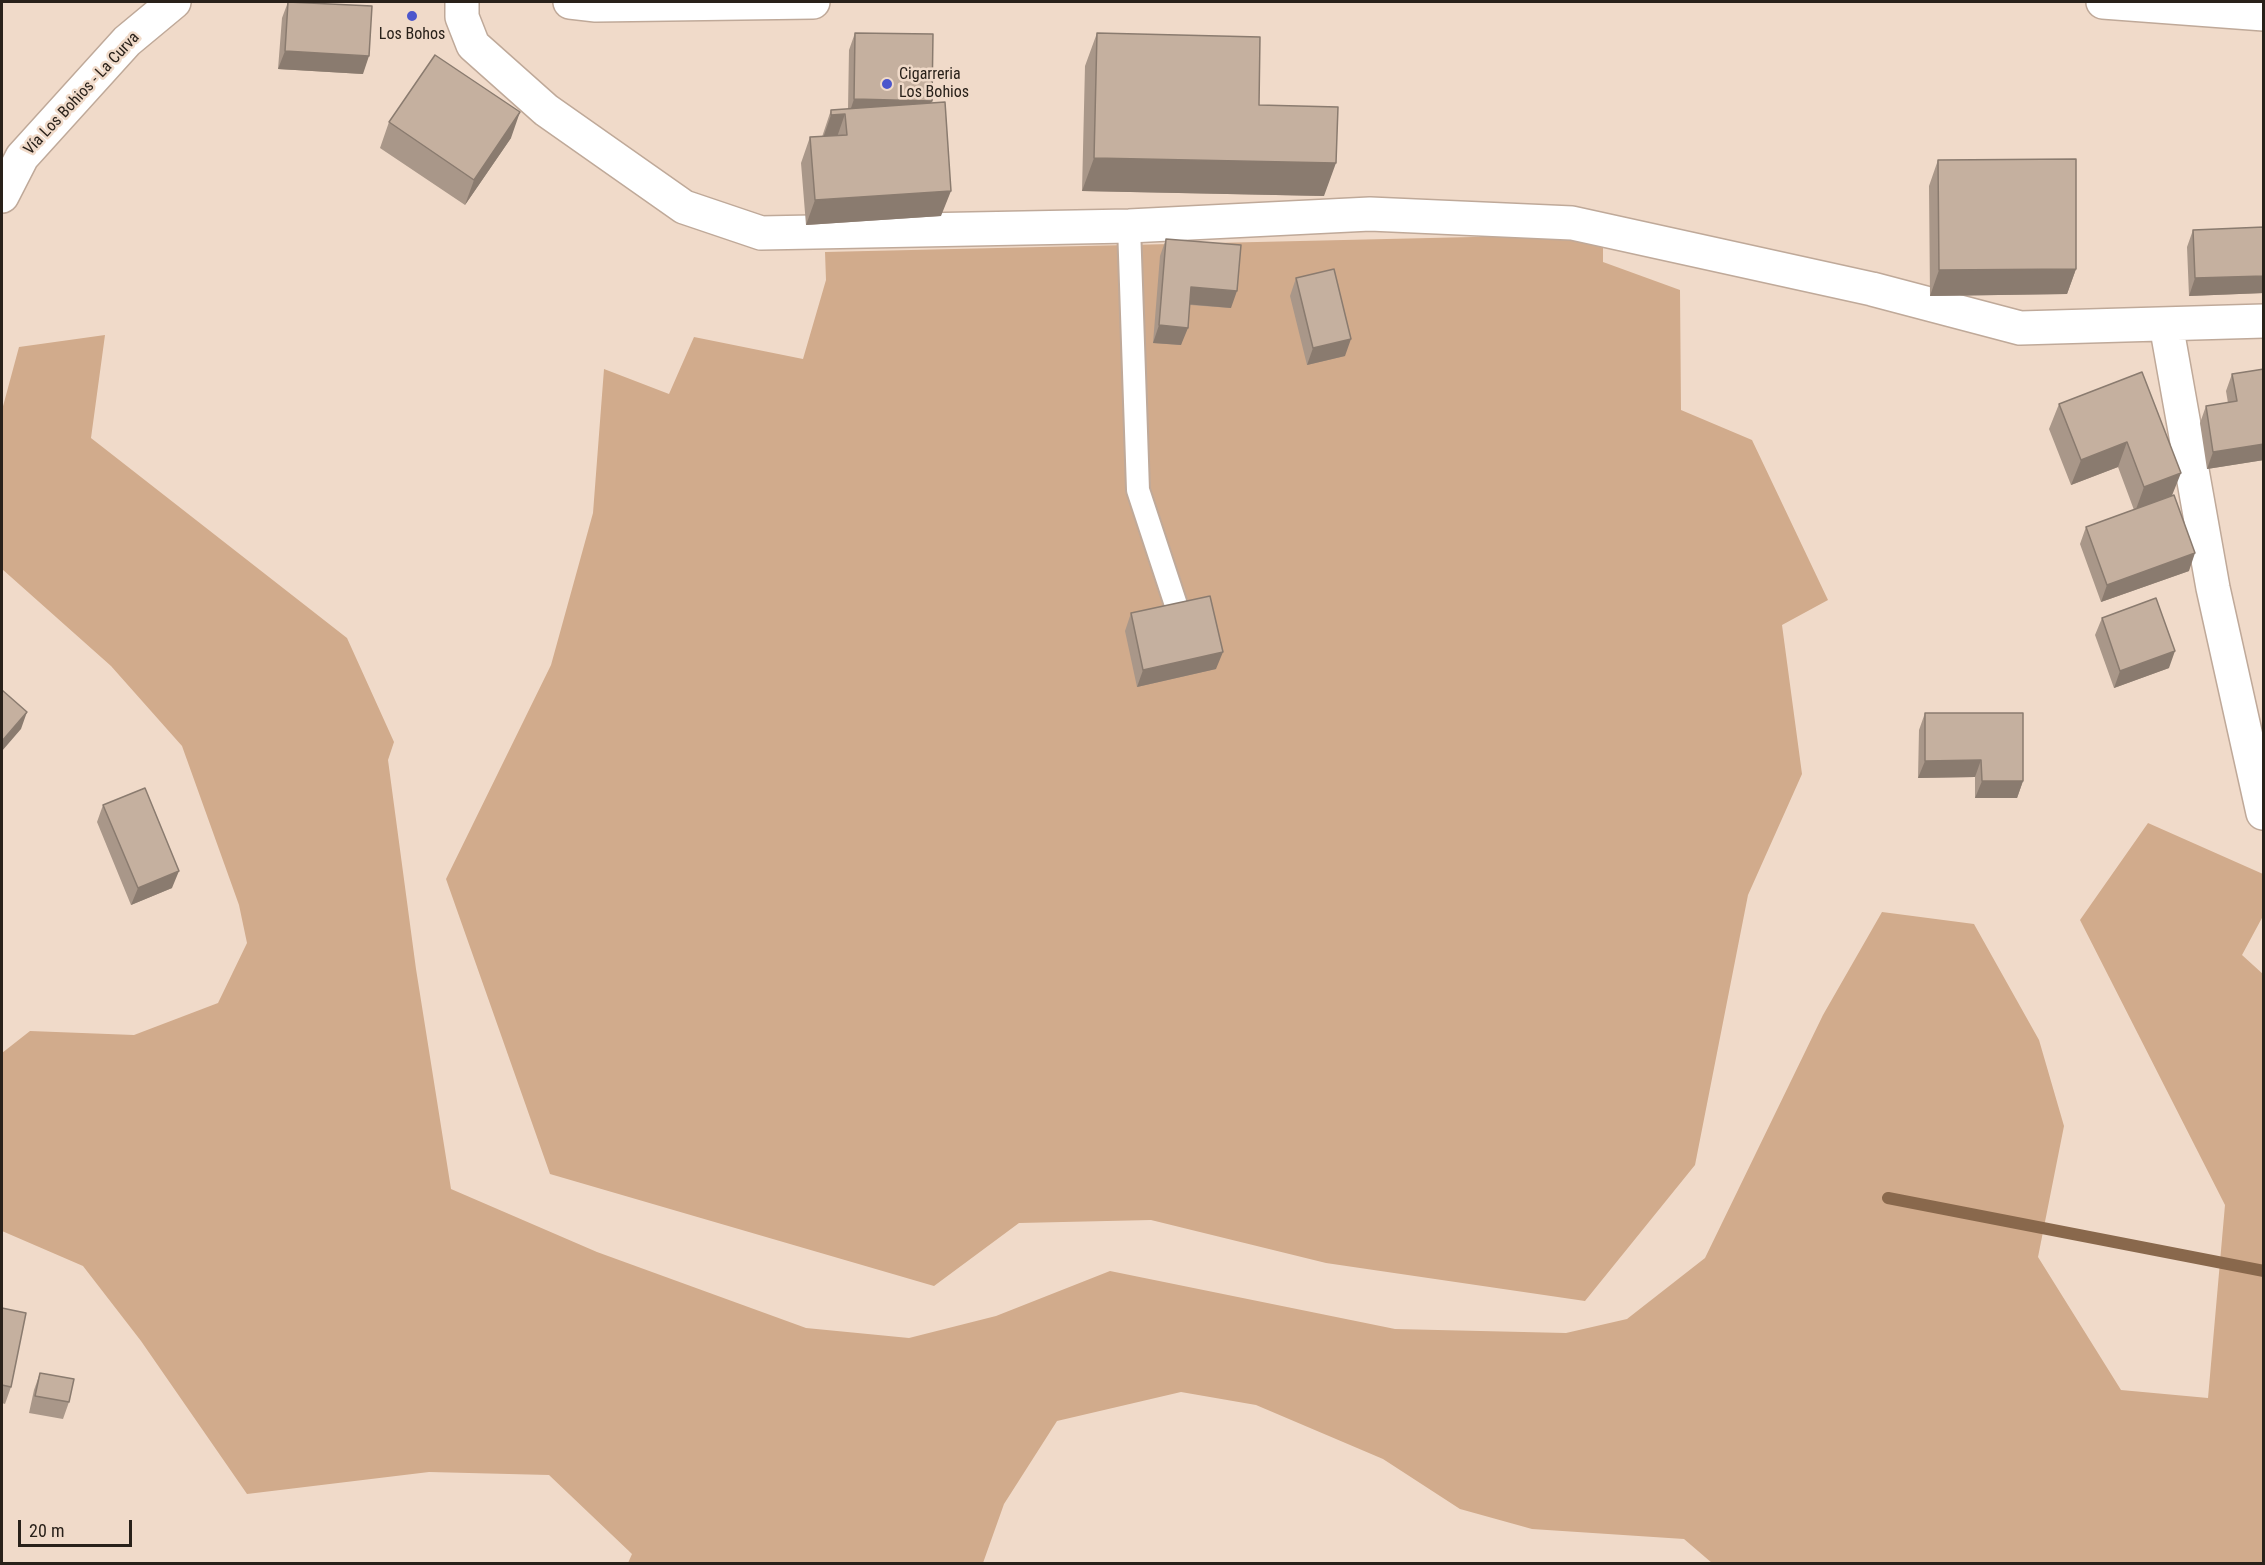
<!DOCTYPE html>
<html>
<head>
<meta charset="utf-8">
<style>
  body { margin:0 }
  #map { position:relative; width:2265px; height:1565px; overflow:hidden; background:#f0dac9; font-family:"Roboto Condensed",sans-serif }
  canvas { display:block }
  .frame { position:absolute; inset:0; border:3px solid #29211a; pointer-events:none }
  .scale { position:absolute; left:18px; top:1520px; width:114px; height:27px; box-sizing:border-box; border:3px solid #29211a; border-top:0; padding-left:8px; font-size:18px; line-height:21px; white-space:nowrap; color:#29211a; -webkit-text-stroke:4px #f0dac9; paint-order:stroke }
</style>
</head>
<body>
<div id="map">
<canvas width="2265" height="1565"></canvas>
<div class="frame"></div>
<div class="scale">20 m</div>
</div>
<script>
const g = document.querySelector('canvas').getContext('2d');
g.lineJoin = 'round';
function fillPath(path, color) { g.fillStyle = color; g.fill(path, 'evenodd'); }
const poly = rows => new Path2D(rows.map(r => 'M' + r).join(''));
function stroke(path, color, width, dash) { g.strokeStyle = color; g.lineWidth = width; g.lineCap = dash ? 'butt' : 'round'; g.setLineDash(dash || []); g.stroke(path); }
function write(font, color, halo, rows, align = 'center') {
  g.font = font + ' "Roboto Condensed",sans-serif'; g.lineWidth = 5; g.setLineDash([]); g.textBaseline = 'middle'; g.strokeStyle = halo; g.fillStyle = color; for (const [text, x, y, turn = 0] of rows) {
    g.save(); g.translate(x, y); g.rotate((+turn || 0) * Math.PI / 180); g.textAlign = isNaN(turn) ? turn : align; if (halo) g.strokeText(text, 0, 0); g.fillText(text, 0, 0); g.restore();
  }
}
fillPath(poly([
  [1603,234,1603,262,1680,290,1681,410,1752,440,1828,600,1782,625,1802,774,1748,895,1695,1165,1585,1301,1326,1263,1151,1220,1019,1223,934,1286,550,1174,446,879,551,665,593,513,604,369,669,394,694,337,803,359,826,280,825,252],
  [105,335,91,438,347,638,394,742,388,760,416,969,451,1189,597,1252,806,1328,909,1338,996,1316,1110,1271,1395,1329,1566,1333,1627,1319,1705,1258,1823,1015,1882,912,1974,924,2039,1040,2064,1126,2038,1257,2121,1390,2208,1398,2225,1205,2080,920,2148,823,2263,874,2263,916,2242,955,2264,975,2263,1563,1712,1563,1684,1539,1532,1529,1460,1509,1383,1459,1256,1405,1181,1392,1057,1421,1004,1504,983,1563,628,1563,632,1554,549,1475,429,1472,247,1494,141,1341,83,1266,2,1231,2,1053,30,1031,134,1035,218,1003,247,943,239,905,182,746,111,666,2,569,2,410,19,347]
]), '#d1ab8c');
stroke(poly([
  [1888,1198,2264,1271]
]), '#89684c', 12);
const service = poly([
  [1129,226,1138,490,1177,608]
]);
const minor = poly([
  [462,2,462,17,473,45,546,110,684,207,761,233,1129,226,1370,214,1572,223,1872,289,2020,328,2264,321],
  [2,196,22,157,127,41,174,2],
  [2166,324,2213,588,2263,813]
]);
const primary = poly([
  [570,2,596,5,813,2],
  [2103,2,2264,14]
]);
stroke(service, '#bfa999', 26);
stroke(minor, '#bfa999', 36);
stroke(primary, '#bfa999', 36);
stroke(service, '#fff', 22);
stroke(minor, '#fff', 33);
stroke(primary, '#fff', 33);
fillPath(poly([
  [288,2,363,74,278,69,282,18],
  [855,33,931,103,941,216,806,225,801,163,810,137,822,137,831,110,848,109,849,50],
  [1097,33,1259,105,1324,196,1082,191,1085,66],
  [389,122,511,138,465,205,380,148],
  [1938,160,2076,269,2067,294,1930,296,1929,186],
  [2264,227,2264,293,2189,296,2187,247,2193,230],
  [1166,239,1231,308,1190,305,1181,345,1153,343,1160,256],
  [1296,278,1345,356,1307,365,1290,296],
  [2264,369,2264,460,2207,469,2200,423,2206,406,2228,403,2226,391,2232,374],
  [2142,372,2172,495,2189,571,2101,602,2080,544,2086,527,2134,510,2118,467,2071,485,2049,429,2059,404],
  [1131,613,1216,669,1137,687,1125,631],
  [2102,618,2169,668,2114,688,2095,635],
  [1925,713,2023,781,2017,798,1975,798,1975,777,1918,778,1919,730],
  [103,805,172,888,131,905,97,822],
  [2,1308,11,1387,5,1404,2,1403],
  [40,1373,69,1402,63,1419,29,1413,34,1390]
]), '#a99789');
fillPath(poly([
  [285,51,369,56,363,74,278,69],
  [854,99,932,101,926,118,848,117],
  [520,112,511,138,465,205,474,180],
  [845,114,836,140,822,141,831,115],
  [1094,158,1336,163,1324,196,1082,191],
  [951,191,941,216,806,225,815,200],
  [2076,269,2067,294,1930,296,1939,270],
  [2264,276,2264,293,2189,296,2195,278],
  [1191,287,1237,291,1231,308,1185,304],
  [1159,325,1188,328,1181,345,1153,343],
  [1351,339,1345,356,1307,365,1313,348],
  [2127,442,2118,467,2071,485,2081,460],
  [2264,444,2264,460,2207,469,2213,452],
  [2181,473,2171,498,2135,512,2144,487],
  [2195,553,2189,571,2101,602,2107,585],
  [2175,651,2169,668,2114,688,2120,671],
  [1223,652,1216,669,1137,687,1143,670],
  [27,712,21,729,2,751,2,741],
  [1981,760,1975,777,1918,778,1925,761],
  [1982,781,2023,781,2017,798,1975,798],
  [179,871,172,888,131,905,138,888]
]), '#8a7b6f');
const building = poly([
  [288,2,372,6,369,56,285,51,288,2],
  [855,33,933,34,932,101,854,99,855,33],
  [1097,33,1260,37,1259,105,1338,107,1336,163,1094,158,1097,33],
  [435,55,520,112,474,180,389,122,435,55],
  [945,102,951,191,815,200,810,137,847,135,845,114,831,115,831,110,945,102],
  [2076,159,2076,269,1939,270,1938,160,2076,159],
  [2264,227,2264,276,2195,278,2193,230,2264,227],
  [1166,239,1241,245,1237,291,1191,287,1188,328,1159,325,1166,239],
  [1334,269,1351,339,1313,348,1296,278,1334,269],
  [2264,369,2264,444,2213,452,2206,406,2237,401,2232,374,2264,369],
  [2142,372,2181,473,2144,487,2127,442,2081,460,2059,404,2142,372],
  [2174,495,2195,553,2107,585,2086,527,2174,495],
  [1210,596,1223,652,1143,670,1131,613,1210,596],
  [2156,598,2175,651,2120,671,2102,618,2156,598],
  [2,690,27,712,2,741,2,690],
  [1925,713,2023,713,2023,781,1982,781,1981,760,1925,761,1925,713],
  [145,788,179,871,138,888,103,805,145,788],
  [2,1308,26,1313,11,1387,2,1385,2,1308],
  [40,1373,74,1379,69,1402,35,1396,40,1373]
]);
fillPath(building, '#c5b09f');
stroke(building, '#8a7b6f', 1.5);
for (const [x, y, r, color] of [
  [412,16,6,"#4c56cc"],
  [887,84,6,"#4c56cc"]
]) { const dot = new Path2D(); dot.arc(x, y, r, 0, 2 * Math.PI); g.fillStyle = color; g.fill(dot); stroke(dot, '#f0dac9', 2); }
write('16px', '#29211a', '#f0dac9', [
  ["Los Bohos",412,35],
  ["Cigarreria",899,75,"left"],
  ["Los Bohios",899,93,"left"]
]);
write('16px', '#29211a', '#f0dac9', [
  ["Vía Los Bohios - La Curva",82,94,-47]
]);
</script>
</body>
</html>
